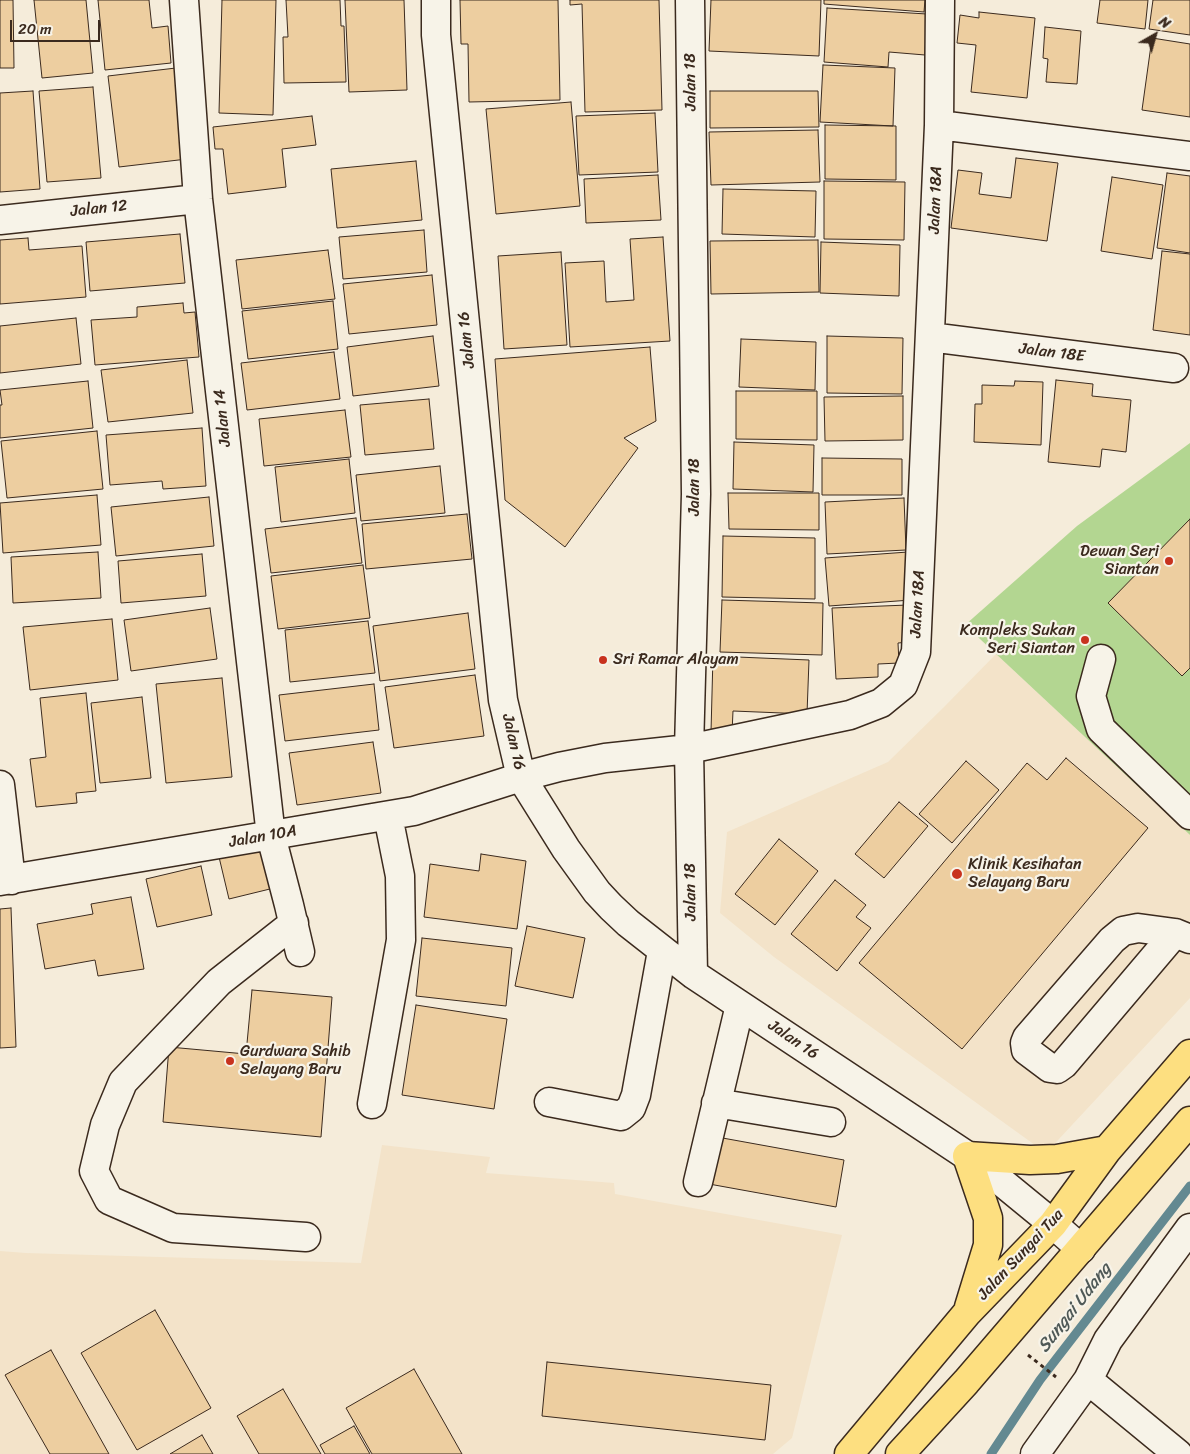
<!DOCTYPE html>
<style>
body{margin:0}
#map{position:relative;width:1190px;height:1454px;overflow:hidden;background:#f5ecda;font-family:Sriracha,sans-serif}
canvas{display:block}
.north{position:absolute;left:1130px;top:10px;width:50px;height:50px;-webkit-text-stroke:4px #f7f3e8;paint-order:stroke;rotate:38deg;font-size:14px;font-weight:700;line-height:20px;text-align:center;color:#3b2a1e}
.north::after{content:'';display:block;margin:auto;width:18px;height:22px;background:#3b2a1e;clip-path:polygon(50% 0,100% 100%,50% 72%,0 100%)}
.scale{position:absolute;left:10px;top:20px;width:90px;height:22px;box-sizing:border-box;border:2px solid #3b2a1e;border-top:0;padding-left:6px;font-size:15px;line-height:18px;white-space:nowrap;color:#3b2a1e;-webkit-text-stroke:4px #f7f3e8;paint-order:stroke}
</style>
<div id="map">
<canvas width="1190" height="1454"></canvas>
<div class="north">N</div>
<div class="scale">20 m</div>
</div>
<script>
const ctx = document.querySelector('canvas').getContext('2d');
ctx.lineJoin = 'round';
function fillPath(path, color) { ctx.fillStyle = color; ctx.fill(path, 'evenodd'); }
const poly = rows => new Path2D(rows.map(r => 'M' + r).join(''));
function strokePath(path, color, width, dash) { ctx.strokeStyle = color; ctx.lineWidth = width; ctx.lineCap = dash ? 'butt' : 'round'; ctx.setLineDash(dash || []); ctx.stroke(path); }
function drawText(font, color, halo, rows, align = 'center') {
  ctx.font = font + ' Sriracha,sans-serif'; ctx.lineWidth = 4.5; ctx.setLineDash([]); ctx.textBaseline = 'middle'; ctx.strokeStyle = halo; ctx.fillStyle = color; for (const [text, x, y, turn = 0] of rows) {
    ctx.save(); ctx.translate(x, y); ctx.rotate((+turn || 0) * Math.PI / 180); ctx.textAlign = isNaN(turn) ? turn : align; if (halo) ctx.strokeText(text, 0, 0); ctx.fillText(text, 0, 0); ctx.restore();
  }
}
const built = poly([
 [996,654,1190,835,1190,998,1046,1153,774,957,720,913,727,832,888,762,944,707],
 [382,1145,490,1157,486,1173,614,1183,615,1194,842,1235,792,1438,773,1454,0,1454,0,1251,26,1253,361,1263]
]);
const green = poly([
 [1190,443,1190,835,965,625,1077,526]
]);
const stream = poly([
 [991,1454,1040,1380,1190,1186]
]);
const building = poly([
 [0,0,13,0,14,68,0,68,0,0],
 [34,0,86,0,93,73,42,78,34,0],
 [98,0,149,0,152,28,168,26,171,63,105,70,98,0],
 [222,0,276,0,273,115,219,113,222,0],
 [286,0,340,0,341,26,344,26,346,82,284,83,283,37,288,37,286,0],
 [345,0,404,0,407,90,349,92,345,0],
 [460,0,558,0,560,100,469,102,468,44,461,44,460,0],
 [570,0,659,0,662,110,585,112,582,4,570,5,570,0],
 [711,0,821,0,819,56,709,51,711,0],
 [824,0,925,0,924,12,824,4,824,0],
 [1100,0,1148,0,1145,29,1097,23,1100,0],
 [1153,0,1190,0,1190,35,1149,29,1153,0],
 [827,8,927,14,925,55,889,52,888,67,824,62,827,8],
 [979,12,1035,18,1027,98,971,92,976,45,957,43,960,15,979,18,979,12],
 [1045,27,1081,31,1077,84,1046,82,1048,59,1043,58,1045,27],
 [1152,38,1190,44,1190,117,1142,110,1152,38],
 [823,65,895,68,893,126,820,122,823,65],
 [176,68,187,159,119,167,108,76,176,68],
 [93,87,101,178,47,182,39,91,93,87],
 [33,91,40,189,0,192,0,93,33,91],
 [710,91,818,91,819,127,710,128,710,91],
 [571,102,580,206,496,214,486,109,571,102],
 [655,113,658,172,579,175,576,116,655,113],
 [312,116,316,145,282,149,286,187,228,194,223,149,215,149,213,127,312,116],
 [825,125,896,126,896,180,825,179,825,125],
 [818,130,820,182,711,185,709,132,818,130],
 [1016,158,1058,163,1047,241,951,228,958,170,982,173,979,194,1011,198,1016,158],
 [416,161,422,220,337,228,331,169,416,161],
 [1167,173,1190,176,1190,253,1157,248,1167,173],
 [658,175,661,220,586,223,584,179,658,175],
 [1112,177,1163,185,1152,259,1101,251,1112,177],
 [824,181,905,182,904,240,824,239,824,181],
 [723,189,816,191,815,237,722,234,723,189],
 [424,230,427,272,343,279,339,237,424,230],
 [180,234,185,283,90,291,86,242,180,234],
 [663,237,670,341,570,347,565,263,604,261,606,302,634,300,630,239,663,237],
 [28,238,29,250,82,246,86,297,0,304,0,240,28,238],
 [818,240,819,292,711,294,710,241,818,240],
 [821,242,900,245,899,296,820,293,821,242],
 [328,250,335,299,242,309,236,260,328,250],
 [1162,251,1190,254,1190,335,1153,330,1162,251],
 [561,252,567,345,504,349,498,256,561,252],
 [432,275,437,325,349,334,343,284,432,275],
 [333,301,338,349,248,359,242,311,333,301],
 [183,303,184,313,195,312,199,357,95,365,91,320,137,317,137,307,183,303],
 [76,318,81,364,0,373,0,326,76,318],
 [433,336,439,386,353,396,347,347,433,336],
 [827,336,903,338,902,394,827,393,827,336],
 [741,339,816,342,815,390,739,387,741,339],
 [650,347,656,421,624,438,638,448,565,547,505,500,495,359,650,347],
 [334,352,340,399,247,410,241,363,334,352],
 [187,360,193,413,108,422,101,370,187,360],
 [1056,380,1093,384,1092,396,1131,400,1126,452,1102,449,1100,467,1048,462,1056,380],
 [88,381,93,428,0,438,0,405,2,405,0,390,88,381],
 [1015,381,1043,382,1041,445,974,442,975,404,982,404,982,385,1014,386,1015,381],
 [736,391,817,391,817,440,736,439,736,391],
 [903,396,903,440,825,441,824,397,903,396],
 [429,399,434,449,365,455,360,405,429,399],
 [345,410,351,457,264,466,259,419,345,410],
 [202,428,206,486,163,489,162,481,110,485,106,435,202,428],
 [97,431,103,489,7,498,1,441,97,431],
 [734,442,814,445,813,492,733,489,734,442],
 [822,458,902,459,902,495,822,495,822,458],
 [349,459,355,513,281,522,275,467,349,459],
 [440,466,445,513,361,521,356,475,440,466],
 [728,493,819,493,819,530,729,529,728,493],
 [97,495,101,545,3,553,0,503,97,495],
 [209,497,214,546,116,556,111,507,209,497],
 [904,498,906,550,827,554,825,502,904,498],
 [467,514,472,559,366,569,362,524,467,514],
 [356,518,362,563,271,573,265,529,356,518],
 [1190,519,1190,668,1182,676,1108,603,1190,519],
 [723,536,815,538,815,599,722,597,723,536],
 [98,552,101,598,13,603,11,557,98,552],
 [908,552,911,600,829,606,825,558,908,552],
 [202,554,206,596,121,603,118,561,202,554],
 [363,565,370,618,278,629,271,576,363,565],
 [722,600,823,603,822,655,720,652,722,600],
 [908,605,910,642,898,643,899,663,878,664,878,677,836,679,832,608,908,605],
 [210,608,217,659,131,671,124,620,210,608],
 [468,613,475,669,380,681,373,626,468,613],
 [112,619,118,680,30,690,23,627,112,619],
 [368,621,375,673,290,682,285,630,368,621],
 [713,656,809,660,807,714,733,711,732,733,711,732,713,656],
 [475,675,484,736,394,748,385,687,475,675],
 [222,678,232,777,166,783,156,684,222,678],
 [374,684,379,730,285,741,279,695,374,684],
 [86,693,96,791,76,793,77,803,36,807,30,759,46,757,40,698,86,693],
 [142,697,151,778,100,783,91,703,142,697],
 [373,742,381,793,297,805,289,753,373,742],
 [1066,758,1148,828,962,1049,859,963,1027,763,1047,780,1066,758],
 [966,761,999,790,952,843,919,814,966,761],
 [899,802,928,826,884,878,855,854,899,802],
 [779,839,818,871,775,925,735,894,779,839],
 [264,847,274,888,229,899,219,857,264,847],
 [481,854,526,861,517,929,424,917,430,864,479,871,481,854],
 [201,866,212,915,157,927,146,879,201,866],
 [835,880,866,905,856,917,871,928,837,971,791,934,835,880],
 [131,897,144,969,98,976,95,960,45,969,37,924,93,914,91,904,131,897],
 [11,908,16,1047,0,1048,0,909,11,908],
 [527,926,585,938,573,998,515,986,527,926],
 [422,938,512,948,506,1006,416,996,422,938],
 [252,990,332,997,321,1137,163,1122,169,1047,246,1054,252,990],
 [416,1005,507,1019,494,1109,402,1095,416,1005],
 [717,1137,844,1160,836,1207,709,1184,717,1137],
 [155,1310,211,1408,137,1450,81,1353,155,1310],
 [51,1350,109,1454,50,1454,5,1375,51,1350],
 [547,1362,771,1385,765,1440,542,1416,547,1362],
 [414,1369,462,1454,372,1454,346,1408,414,1369],
 [283,1389,321,1454,259,1454,237,1416,283,1389],
 [354,1426,370,1454,325,1454,320,1445,354,1426],
 [202,1435,213,1454,170,1454,202,1435]
]);
const path = poly([
 [1028,1355,1056,1377]
]);
const minor = poly([
 [184,0,198,199,271,836,289,905,300,952],
 [436,0,436,35,503,700,521,777,566,849,597,892,611,907,628,923,693,974,981,1165,1053,1224,1081,1249],
 [690,0,696,494,689,749,693,974],
 [939,125,1190,156],
 [0,220,198,199],
 [930,337,1174,368],
 [1101,659,1091,696,1101,729,1190,815],
 [0,785,11,880],
 [0,881,414,811,521,777,559,767,605,758,689,749,850,715,881,703,903,685,916,652,939,125,940,0],
 [294,923,219,982,123,1082,105,1125,94,1171,109,1200,173,1228,306,1237],
 [1175,933,1064,1064,1057,1069,1050,1068,1026,1050,1025,1043,1027,1038,1112,940,1123,931,1138,928,1175,933,1190,939],
 [549,1102,621,1116,631,1108,636,1095,662,951],
 [716,1103,831,1122],
 [372,1104,401,940,400,876,388,816],
 [698,1182,740,1005],
 [1088,1380,1178,1454],
 [1035,1454,1088,1380,1108,1340,1190,1228]
]);
const major = poly([
 [969,1307,988,1245,988,1218,967,1156,1030,1160,1057,1159,1107,1150],
 [849,1454,967,1313,1053,1224,1107,1150,1190,1054],
 [900,1454,966,1382,1190,1121]
]);
const markers = [
 [1169,561,5,"#c8321e"],
 [1085,640,5,"#c8321e"],
 [603,660,5,"#c8321e"],
 [957,874,6,"#c8321e"],
 [230,1061,5,"#c8321e"]
];
const streetNames = [
 ["Jalan 18",691,82,-91],
 ["Jalan 18A",936,200,-88],
 ["Jalan 12",99,209,-6],
 ["Jalan 16",467,340,-96],
 ["Jalan 18E",1052,353,7],
 ["Jalan 14",223,418,-96],
 ["Jalan 18",695,487,-90],
 ["Jalan 18A",918,604,-87],
 ["Jalan 16",513,742,77],
 ["Jalan 10A",263,837,-10],
 ["Jalan 18",691,892,-91],
 ["Jalan 16",793,1040,34],
 ["Jalan Sungai Tua",1021,1255,-47]
];
const poiNames = [
 ["Dewan Seri",1159,552,"right"],
 ["Siantan",1159,570,"right"],
 ["Kompleks Sukan",1075,631,"right"],
 ["Seri Siantan",1075,649,"right"],
 ["Sri Ramar Alayam",613,660],
 ["Klinik Kesihatan",968,865],
 ["Selayang Baru",968,883],
 ["Gurdwara Sahib",240,1052],
 ["Selayang Baru",240,1070]
];
const waterNames = [
 ["Sungai Udang",1075,1308,-52]
];
fillPath(built, '#f3e3c9');
fillPath(green, '#b3d691');
strokePath(stream, '#638991', 9);
fillPath(building, '#edcea0');
strokePath(building, '#3b2a1e', 1);
strokePath(minor, '#3b2a1e', 31);
strokePath(major, '#3b2a1e', 31);
strokePath(path, '#3b2a1e', 3, [4, 4]);
strokePath(minor, '#f7f3e8', 28);
strokePath(major, '#fddf80', 28);
for (const [x, y, r, color] of markers) { const dot = new Path2D(); dot.arc(x, y, r, 0, 2 * Math.PI); ctx.fillStyle = color; ctx.fill(dot); strokePath(dot, '#f7f3e8', 2); }
drawText('16px', '#3b2a1e', '#f7f3e8', streetNames);
drawText('16px', '#3b2a1e', '#f7f3e8', poiNames, 'left');
drawText('italic 18px', '#4f5957', '#f7f3e8', waterNames);
</script>
